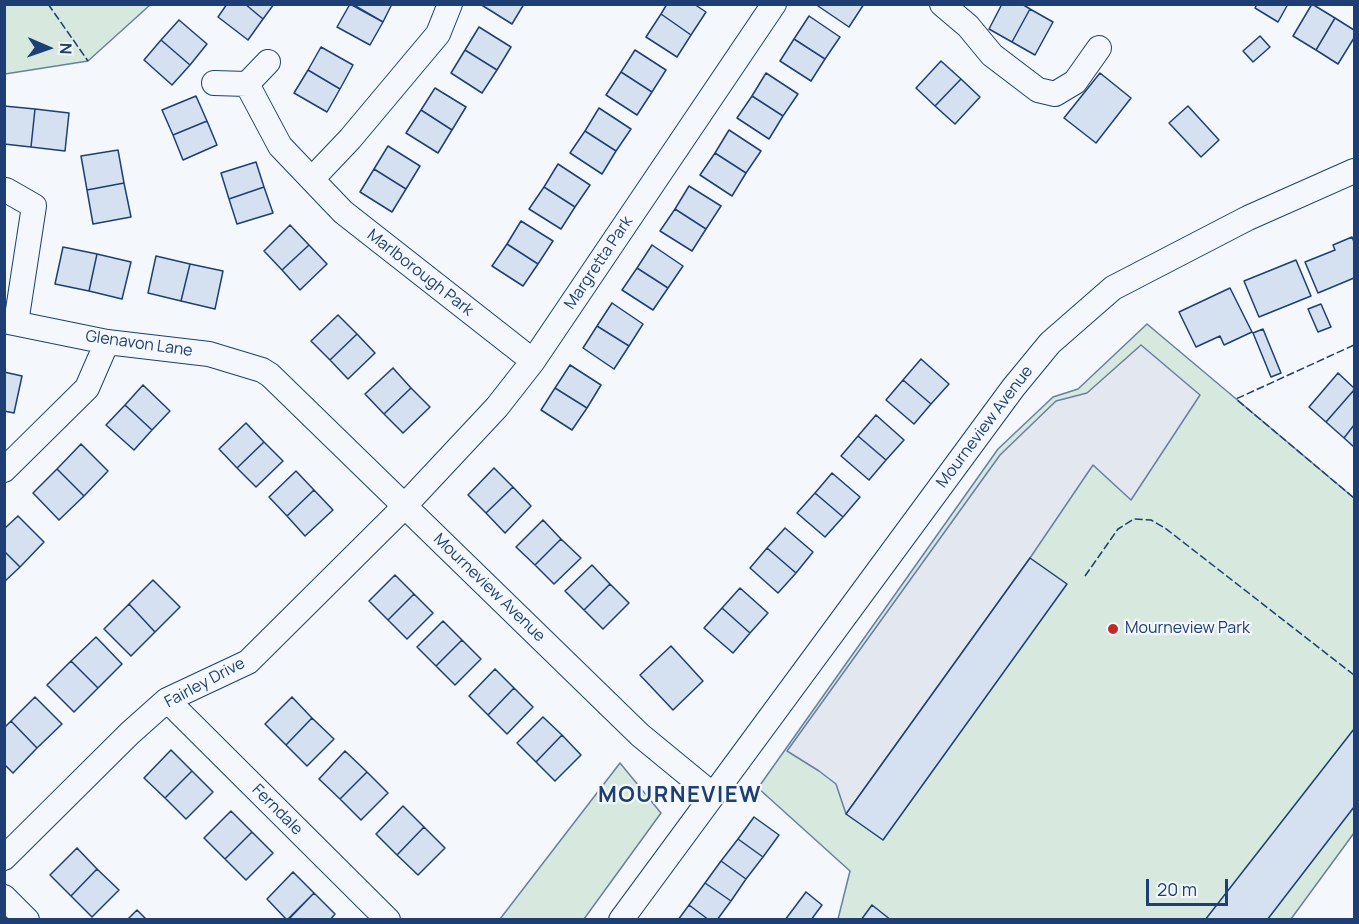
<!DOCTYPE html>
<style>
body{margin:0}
#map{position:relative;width:1359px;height:924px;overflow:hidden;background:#f4f7fb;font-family:Manrope,sans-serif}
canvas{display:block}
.frame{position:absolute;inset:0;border:6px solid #1d3f73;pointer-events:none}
.north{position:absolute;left:18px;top:18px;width:60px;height:60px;-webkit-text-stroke:4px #f4f7fb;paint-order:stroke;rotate:92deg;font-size:16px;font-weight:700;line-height:24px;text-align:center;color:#1d3f73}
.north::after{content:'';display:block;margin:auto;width:21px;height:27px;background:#1d3f73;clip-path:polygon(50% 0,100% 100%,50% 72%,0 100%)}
.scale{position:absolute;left:1146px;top:879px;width:82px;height:27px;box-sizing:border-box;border:3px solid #1d3f73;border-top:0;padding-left:8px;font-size:18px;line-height:21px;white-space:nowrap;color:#1d3f73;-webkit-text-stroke:4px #f4f7fb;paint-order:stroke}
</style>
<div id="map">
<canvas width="1359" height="924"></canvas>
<div class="frame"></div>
<div class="north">N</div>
<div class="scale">20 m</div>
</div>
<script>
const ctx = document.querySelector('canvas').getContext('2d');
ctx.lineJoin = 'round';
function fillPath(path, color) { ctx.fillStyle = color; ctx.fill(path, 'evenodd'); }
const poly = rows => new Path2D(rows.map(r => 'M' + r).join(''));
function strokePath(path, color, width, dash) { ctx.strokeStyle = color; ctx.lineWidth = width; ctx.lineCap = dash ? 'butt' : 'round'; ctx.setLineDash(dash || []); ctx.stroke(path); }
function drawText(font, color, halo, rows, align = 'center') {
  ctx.font = font + ' Manrope,sans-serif'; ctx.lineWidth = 4.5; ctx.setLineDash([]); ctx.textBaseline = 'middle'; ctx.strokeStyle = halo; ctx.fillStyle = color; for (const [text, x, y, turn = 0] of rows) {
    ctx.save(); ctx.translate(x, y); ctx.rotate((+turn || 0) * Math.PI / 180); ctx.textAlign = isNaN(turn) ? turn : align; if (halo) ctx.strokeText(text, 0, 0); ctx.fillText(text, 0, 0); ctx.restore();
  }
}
const green = poly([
 [5,4,150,4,150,5,88,61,5,74,5,4],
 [1147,324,1354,498,1354,833,1291,919,838,919,850,871,758,788,998,449,1053,397,1078,389,1147,324],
 [620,763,661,813,584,919,500,919,620,763]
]);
const parking = poly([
 [1141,345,1200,395,1131,500,1093,465,1030,558,846,814,836,784,819,771,787,751,1000,455,1056,401,1087,393,1141,345]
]);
const building = poly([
 [227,4,245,4,263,19,248,40,218,17,227,4],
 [245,4,274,4,263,19,245,4],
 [350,4,383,22,370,45,337,27,350,4],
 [352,4,392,4,383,22,352,4],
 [480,4,524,4,512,24,480,4],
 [667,4,694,4,706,12,691,35,661,14,667,4],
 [819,4,864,4,849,27,818,6,819,4],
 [1002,4,1022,4,1030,9,1012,42,989,29,1002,4],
 [1257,4,1288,4,1278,22,1255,8,1257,4],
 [1312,4,1335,18,1316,50,1293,36,1312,4],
 [1030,9,1053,22,1035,55,1012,42,1030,9],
 [661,14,691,35,677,57,646,37,661,14],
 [809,16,840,37,825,59,794,39,809,16],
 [1335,18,1354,30,1354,38,1338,64,1316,50,1335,18],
 [179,20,207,44,190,65,161,40,179,20],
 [479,27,511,47,497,70,465,50,479,27],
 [1260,36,1270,47,1253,62,1243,51,1260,36],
 [794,39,825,59,811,81,780,61,794,39],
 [161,40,190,65,172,85,144,60,161,40],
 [321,47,353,65,340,89,308,70,321,47],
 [465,50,497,70,482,93,451,73,465,50],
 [635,50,666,70,652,92,621,72,635,50],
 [941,61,961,79,935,106,916,88,941,61],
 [308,70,340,89,327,112,294,93,308,70],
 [621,72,652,92,637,115,606,95,621,72],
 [766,73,798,94,783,116,752,96,766,73],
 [1100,73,1131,98,1096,143,1064,118,1100,73],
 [961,79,980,97,955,124,935,106,961,79],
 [435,88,466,107,452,130,421,110,435,88],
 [196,96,207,121,173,135,162,110,196,96],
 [752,96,783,116,769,139,737,118,752,96],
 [4,106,35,109,31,147,4,144,4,106],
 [1188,106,1219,140,1201,157,1169,123,1188,106],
 [599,108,631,129,616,151,585,131,599,108],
 [35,109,69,113,65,151,31,147,35,109],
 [421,110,452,130,438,153,406,133,421,110],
 [207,121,217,145,183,160,173,135,207,121],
 [729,130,761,151,746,173,715,153,729,130],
 [585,131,616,151,602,174,570,153,585,131],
 [388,146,420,166,406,189,374,169,388,146],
 [118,150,124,183,87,190,81,156,118,150],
 [715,153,746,173,732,196,700,175,715,153],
 [256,162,264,187,229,199,221,173,256,162],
 [558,164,590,185,575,207,544,187,558,164],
 [374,169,406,189,392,212,360,192,374,169],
 [124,183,131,217,93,224,87,190,124,183],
 [689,186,721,206,706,229,675,209,689,186],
 [264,187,273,213,237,224,229,199,264,187],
 [544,187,575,207,561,229,529,209,544,187],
 [675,209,706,229,692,251,660,231,675,209],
 [521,221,553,241,538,264,507,244,521,221],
 [290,225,309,245,282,270,264,251,290,225],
 [1352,237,1354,242,1354,278,1318,293,1305,262,1335,250,1333,245,1352,237],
 [507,244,538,264,523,286,492,266,507,244],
 [309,245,327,264,300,290,282,270,309,245],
 [652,245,683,266,668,288,637,268,652,245],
 [63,247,97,254,89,291,55,284,63,247],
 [97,254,131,262,122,299,89,291,97,254],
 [156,256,190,264,181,301,148,293,156,256],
 [1296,260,1311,296,1259,317,1244,281,1296,260],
 [190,264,223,271,215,309,181,301,190,264],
 [637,268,668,288,653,310,622,290,637,268],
 [1230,288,1252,332,1224,345,1220,336,1196,347,1179,312,1230,288],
 [612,303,643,324,629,346,597,326,612,303],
 [1321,304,1331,327,1318,332,1308,309,1321,304],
 [338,315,357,334,330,360,311,341,338,315],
 [597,326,629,346,614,369,583,348,597,326],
 [1263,329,1281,373,1271,377,1253,333,1263,329],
 [357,334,375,353,348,379,330,360,357,334],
 [921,359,949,384,931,404,903,380,921,359],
 [570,365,601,385,587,408,555,388,570,365],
 [393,368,411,388,384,414,365,394,393,368],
 [4,372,22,376,14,413,4,411,4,372],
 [1338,373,1354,388,1354,390,1326,422,1309,407,1338,373],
 [903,380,931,404,914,424,886,400,903,380],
 [143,385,170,411,152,430,125,405,143,385],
 [411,388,430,407,403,433,384,414,411,388],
 [555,388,587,408,572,430,541,410,555,388],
 [1354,390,1354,425,1344,438,1326,422,1354,390],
 [125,405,152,430,134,450,106,425,125,405],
 [876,415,904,440,886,460,858,436,876,415],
 [246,423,264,442,237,468,219,449,246,423],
 [1354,425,1354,447,1344,438,1354,425],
 [858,436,886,460,869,480,841,456,858,436],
 [264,442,283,461,256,487,237,468,264,442],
 [81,444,108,471,84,496,57,469,81,444],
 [494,468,513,487,486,513,468,495,494,468],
 [57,469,84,496,59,520,33,493,57,469],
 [296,471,314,490,287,516,269,497,296,471],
 [832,473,860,497,843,517,815,493,832,473],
 [513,487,531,506,505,533,486,513,513,487],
 [314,490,333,510,305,536,287,516,314,490],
 [815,493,843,517,825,537,797,513,815,493],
 [18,516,44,542,20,567,4,551,4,529,18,516],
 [543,520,561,539,535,565,516,547,543,520],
 [785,528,813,552,796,573,767,548,785,528],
 [561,539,581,558,554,584,535,565,561,539],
 [767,548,796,573,778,593,750,568,767,548],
 [4,551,20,567,4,582,4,551],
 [1030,558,1067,584,883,840,846,814,1030,558],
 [592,565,610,584,584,610,565,591,592,565],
 [395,575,414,594,388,620,369,601,395,575],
 [153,580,180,607,155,632,129,604,153,580],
 [610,584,629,603,603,629,584,610,610,584],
 [740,588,768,613,750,633,722,608,740,588],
 [414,594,433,613,407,639,388,620,414,594],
 [129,604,155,632,131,656,104,629,129,604],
 [722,608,750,633,733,653,704,628,722,608],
 [443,621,462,640,436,666,417,647,443,621],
 [96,637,122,664,98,688,71,661,96,637],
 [462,640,481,659,455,685,436,666,462,640],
 [671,646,703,681,673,710,640,675,671,646],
 [71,661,98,688,74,712,47,685,71,661],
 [495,669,514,688,488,715,469,696,495,669],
 [514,688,533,707,507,734,488,715,514,688],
 [35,697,62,724,37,748,11,721,35,697],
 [292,697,312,718,286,745,265,724,292,697],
 [543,717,562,735,536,762,517,743,543,717],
 [312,718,334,739,307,766,286,745,312,718],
 [11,721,37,748,13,773,4,764,4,728,11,721],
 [1354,729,1354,807,1267,920,1205,920,1354,729],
 [562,735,581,755,555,781,536,762,562,735],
 [171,750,192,771,165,798,144,778,171,750],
 [345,751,367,772,340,799,319,779,345,751],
 [192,771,213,792,186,819,165,798,192,771],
 [367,772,388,793,361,820,340,799,367,772],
 [403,806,424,827,397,855,376,834,403,806],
 [231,811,252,832,225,859,204,838,231,811],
 [754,817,779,835,763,857,738,839,754,817],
 [424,827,445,848,418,875,397,855,424,827],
 [252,832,273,853,246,880,225,859,252,832],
 [738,839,763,857,746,879,721,861,738,839],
 [77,848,97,869,71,896,50,875,77,848],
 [721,861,746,879,731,901,705,883,721,861],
 [97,869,119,890,92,917,71,896,97,869],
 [293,872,314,893,287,920,267,899,293,872],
 [705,883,731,901,717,920,709,920,689,905,705,883],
 [806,892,822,905,811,920,785,920,806,892],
 [314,893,335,914,330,920,288,920,314,893],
 [689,905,709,920,678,920,689,905],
 [872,905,891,920,861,920,872,905],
 [137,910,147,920,127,920,137,910]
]);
const street = poly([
 [942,4,968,26,992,55,1038,90,1055,94,1075,82,1099,48],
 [214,83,247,84,268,62],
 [247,84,280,146,343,212,533,361],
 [312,179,350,139,438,34,450,4],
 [6,190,34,206,16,323],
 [4,321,107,342,209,354,262,370,270,375,640,735,713,795],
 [4,470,87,388,107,342],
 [167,700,388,920],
 [4,858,130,733,167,700,248,662,395,516,497,407,533,361,774,4],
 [4,897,27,920],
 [621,920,1013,388,1050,343,1113,288,1248,218,1354,171]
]);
const fence = poly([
 [48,4,88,61],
 [1354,345,1236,399,1354,498],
 [1085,576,1118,529,1134,519,1151,520,1165,528,1354,675]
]);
const markers = [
 [1113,629,6,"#c62828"]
];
const streetNames = [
 ["Margretta Park",599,263,-56],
 ["Marlborough Park",420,273,38],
 ["Glenavon Lane",139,344,8],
 ["Mourneview Avenue",985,427,-53],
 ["Mourneview Avenue",489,588,44],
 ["Fairley Drive",205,683,-28],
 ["Ferndale",277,810,45]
];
const poiNames = [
 ["Mourneview Park",1125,629]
];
const districtNames = [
 ["MOURNEVIEW",680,796]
];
fillPath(green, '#d7e8df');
strokePath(green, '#687fa3', 1.5);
fillPath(parking, '#e3e8f0');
strokePath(parking, '#687fa3', 1.5);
fillPath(building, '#d5e0f0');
strokePath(building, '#1d3f73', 1.5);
strokePath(street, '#1d3f73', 26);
strokePath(street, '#f4f7fb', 24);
strokePath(fence, '#1d3f73', 1.5, [8, 3]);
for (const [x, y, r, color] of markers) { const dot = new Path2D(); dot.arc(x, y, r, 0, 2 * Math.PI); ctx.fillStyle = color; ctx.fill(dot); strokePath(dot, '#f4f7fb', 2); }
drawText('16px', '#1d3f73', '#f4f7fb', streetNames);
drawText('16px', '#1d3f73', '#f4f7fb', poiNames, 'left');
ctx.letterSpacing = '1.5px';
drawText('bold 22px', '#1d3f73', '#f4f7fb', districtNames);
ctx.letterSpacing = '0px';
</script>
